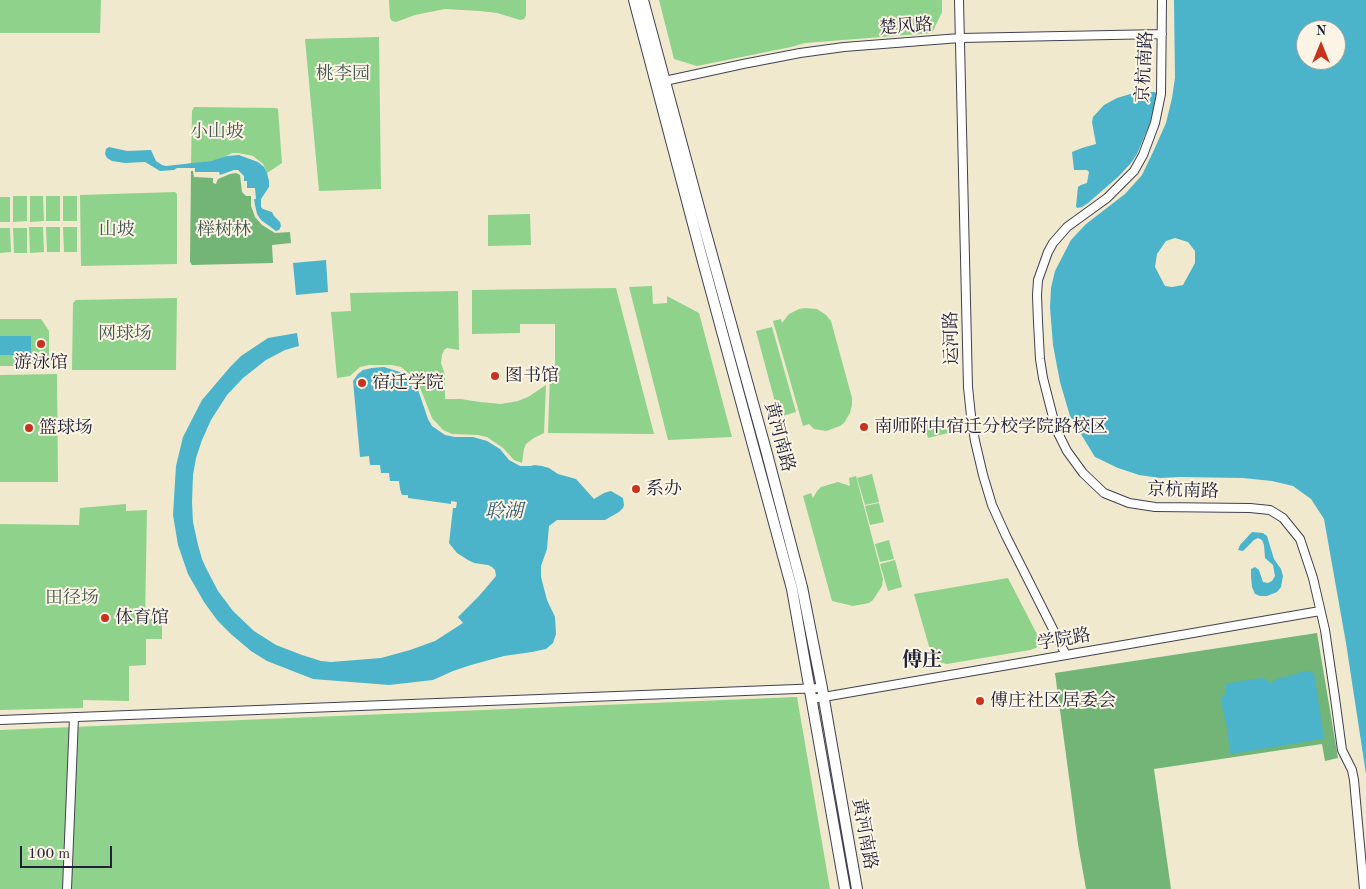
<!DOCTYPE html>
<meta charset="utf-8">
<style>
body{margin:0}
#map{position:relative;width:1366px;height:889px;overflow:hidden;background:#f0e9ce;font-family:"Old Standard TT",serif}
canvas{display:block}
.north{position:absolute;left:1296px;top:20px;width:50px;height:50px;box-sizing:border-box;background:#fcf5e5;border:1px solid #a5a1a1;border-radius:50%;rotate:0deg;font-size:14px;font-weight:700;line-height:20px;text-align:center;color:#22223b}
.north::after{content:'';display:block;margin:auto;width:18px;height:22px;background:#c8321e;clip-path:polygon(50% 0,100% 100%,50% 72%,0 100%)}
.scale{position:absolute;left:20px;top:846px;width:92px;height:22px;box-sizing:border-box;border:2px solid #22223b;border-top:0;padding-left:6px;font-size:15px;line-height:18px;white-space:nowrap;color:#22223b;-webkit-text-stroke:4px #fcf5e5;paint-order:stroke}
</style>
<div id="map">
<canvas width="1366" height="889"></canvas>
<div class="north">N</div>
<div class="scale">100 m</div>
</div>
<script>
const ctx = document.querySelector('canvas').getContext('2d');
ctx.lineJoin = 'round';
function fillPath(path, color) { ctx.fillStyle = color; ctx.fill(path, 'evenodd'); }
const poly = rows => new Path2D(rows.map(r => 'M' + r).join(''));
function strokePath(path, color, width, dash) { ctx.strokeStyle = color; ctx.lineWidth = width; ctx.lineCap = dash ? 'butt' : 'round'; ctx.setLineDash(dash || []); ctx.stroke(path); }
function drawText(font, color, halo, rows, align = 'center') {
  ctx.font = font + ' "Old Standard TT","Noto Serif SC",serif'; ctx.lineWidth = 4; ctx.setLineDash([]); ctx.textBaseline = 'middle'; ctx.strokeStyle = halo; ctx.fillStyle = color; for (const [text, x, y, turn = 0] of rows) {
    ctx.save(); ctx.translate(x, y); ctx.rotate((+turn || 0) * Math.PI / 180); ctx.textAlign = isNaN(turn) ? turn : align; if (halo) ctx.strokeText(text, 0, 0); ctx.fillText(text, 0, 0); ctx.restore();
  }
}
const green = poly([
 [0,0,101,0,100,33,0,33],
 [389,0,526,0,526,16,524,19,520,20,497,13,480,11,445,9,415,15,396,22,392,21,390,18],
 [659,0,942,0,942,12,932,33,805,43,791,47,697,66,674,59],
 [379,37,381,189,319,191,305,39],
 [194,107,276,108,278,109,282,163,267,173,263,164,253,156,238,153,232,153,220,159,211,161,191,164,192,111],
 [175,192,177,194,177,264,81,266,80,195],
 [13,196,27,196,27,221,13,222],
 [30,196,43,196,44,221,30,222],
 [46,196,60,196,60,221,46,221],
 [63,196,77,196,77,221,63,221],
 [0,197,10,197,10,222,0,222],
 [530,214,531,245,488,246,488,215],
 [29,227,43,227,44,252,30,253],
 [46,227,60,227,60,252,47,252],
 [63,227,77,227,77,252,64,252],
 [0,228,10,228,11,252,0,253],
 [13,228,27,228,27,253,14,253],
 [652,286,653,304,667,303,667,296,699,313,732,437,668,440,629,287],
 [616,288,654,434,548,433,550,375,550,371,555,365,555,324,520,324,520,333,472,334,472,290],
 [458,291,459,350,447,348,444,350,442,355,441,363,445,375,445,399,461,399,480,402,501,404,518,401,528,397,546,385,544,433,534,438,526,444,524,449,522,463,514,460,503,448,487,437,478,435,452,434,443,430,432,418,419,385,414,378,401,367,392,365,369,365,360,367,350,376,337,378,331,312,351,311,350,293],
 [177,298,176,370,72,370,73,303,76,300],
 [805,308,817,309,826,315,831,321,852,398,852,405,850,413,844,423,840,426,826,431,814,429,809,424,803,426,773,321,781,319,782,323,789,314,799,309],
 [0,319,41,319,49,331,49,366,0,366],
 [772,327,796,412,779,417,756,331],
 [57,374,58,482,0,482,0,375],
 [944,418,948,433,928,438,924,423],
 [872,474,879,502,865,505,857,478],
 [856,476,883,579,882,586,873,600,869,603,853,606,832,601,803,496,811,493,813,498,817,491,821,487,838,482,850,486,849,478],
 [879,503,884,522,870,525,865,506],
 [126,504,126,511,147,510,145,619,162,619,162,639,146,639,146,665,129,666,129,701,83,700,83,708,0,710,0,524,79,525,80,508],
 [889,540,894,559,880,562,875,544],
 [895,560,902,587,888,591,880,564],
 [1008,578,1040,640,1039,645,1036,648,1030,650,947,664,935,661,932,657,914,594],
 [797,697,830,889,0,889,0,730]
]);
const forest = poly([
 [191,171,193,171,194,177,213,178,213,183,216,184,217,181,218,179,230,174,236,173,240,175,242,192,246,196,251,196,251,206,255,217,262,225,275,233,290,232,291,243,272,245,273,263,192,265,190,262],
 [1317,633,1338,758,1325,761,1322,744,1154,769,1171,889,1086,889,1078,844,1055,673]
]);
const water = poly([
 [1174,0,1366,0,1366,774,1346,643,1324,519,1311,499,1293,486,1272,481,1243,478,1180,477,1160,478,1139,475,1118,468,1095,457,1070,416,1060,382,1053,345,1050,307,1051,288,1055,271,1071,240,1086,224,1125,194,1142,175,1154,150,1166,123,1172,98,1175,78],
 [1306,30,1336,30,1336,60,1306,60],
 [1175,238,1188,242,1195,251,1195,263,1183,285,1172,287,1165,286,1155,267,1157,254,1166,241],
 [1137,92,1155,92,1157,94,1150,123,1137,154,1131,163,1119,176,1088,203,1082,207,1077,208,1076,206,1078,187,1081,185,1087,183,1089,172,1087,170,1074,170,1072,152,1082,148,1096,144,1092,122,1093,117,1104,105,1117,98],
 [109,147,127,151,151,150,156,161,162,165,166,166,211,161,227,156,239,155,258,162,264,167,267,173,269,181,269,187,261,199,261,207,263,209,272,212,274,216,280,222,281,226,279,230,276,231,261,220,257,214,255,205,254,199,256,199,255,188,247,188,247,181,244,181,244,176,238,170,234,170,220,175,219,172,195,172,195,168,177,168,174,170,160,171,145,162,125,163,112,161,107,158,105,154,106,149],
 [326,260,328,292,296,295,293,263],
 [297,333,299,346,285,350,266,360,243,378,227,395,211,420,202,440,196,458,193,475,192,502,193,522,198,545,202,559,206,568,218,591,233,611,254,631,276,645,302,655,321,661,331,662,381,658,410,650,435,641,463,623,458,617,479,596,496,576,495,570,492,567,488,565,474,563,468,560,457,553,449,543,453,508,456,508,457,502,451,501,451,504,408,498,408,495,402,495,400,489,399,481,390,481,389,473,381,473,380,465,370,465,369,456,360,457,353,381,358,374,363,370,372,368,384,367,403,373,416,384,428,419,432,426,445,435,455,437,473,437,487,441,500,449,509,460,520,466,531,466,534,465,542,466,549,468,558,474,576,479,594,499,604,493,611,491,623,498,624,505,623,508,619,512,605,520,557,520,549,526,547,549,541,566,541,577,547,600,555,617,556,634,553,643,546,649,532,652,504,656,471,665,453,671,433,680,389,685,313,679,267,661,251,651,232,635,217,620,204,602,188,574,178,545,173,515,176,466,183,437,202,400,231,366,241,356,268,338],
 [0,336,31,336,31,355,0,355],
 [1252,532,1263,533,1267,536,1274,559,1281,569,1283,576,1281,587,1277,592,1267,596,1260,596,1255,594,1252,587,1251,576,1251,569,1255,567,1259,570,1263,582,1268,583,1272,581,1275,576,1273,565,1265,558,1264,545,1262,540,1258,538,1254,540,1243,551,1238,550,1240,545],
 [1306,671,1314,673,1324,738,1322,739,1232,754,1230,753,1227,728,1221,702,1222,695,1226,695,1226,684,1241,681,1262,678,1266,679,1270,683,1273,683,1273,680]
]);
const minor = poly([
 [959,0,968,387,971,416,975,441,983,475,992,505,1006,536,1066,655],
 [1162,0,1161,94,1155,123,1143,155,1134,171,1107,198,1067,227,1053,243,1048,252,1038,280,1037,295,1038,322,1040,359,1043,378,1056,429,1067,451,1083,473,1104,493,1129,503,1155,507,1250,508,1270,510,1283,518,1300,539,1313,578,1325,630,1335,698,1342,750,1352,770,1354,780,1364,889],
 [660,82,743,64,800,53,844,47,960,38,1162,34],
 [812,699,1320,611],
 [0,720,822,688],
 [67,889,74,717]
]);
const major = poly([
 [634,0,702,258,792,589,845,889],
 [643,0,704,226,766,450,802,587,822,688,857,889]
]);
const markers = [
 [41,344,5,"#c8321e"],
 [495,376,5,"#c8321e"],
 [362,383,5,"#c8321e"],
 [864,427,5,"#c8321e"],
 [29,428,5,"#c8321e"],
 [636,489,5,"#c8321e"],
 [105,618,5,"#c8321e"],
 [980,701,5,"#c8321e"]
];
const streetNames = [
 ["楚风路",906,27,-4],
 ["京杭南路",1145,67,-87],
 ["运河路",952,338,-91],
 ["黄河南路",779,437,75],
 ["京杭南路",1183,491,2],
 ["学院路",1064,640,-10],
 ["黄河南路",864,834,80]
];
const parkNames = [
 ["桃李园",343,74],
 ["小山坡",217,132],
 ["山坡",117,230],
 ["榉树林",224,230],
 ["网球场",125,334],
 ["田径场",72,598]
];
const poiNames = [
 ["游泳馆",41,363,"center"],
 ["图书馆",505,376],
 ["宿迁学院",372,383],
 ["南师附中宿迁分校学院路校区",874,427],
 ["篮球场",39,428],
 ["系办",646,489],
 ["体育馆",115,618],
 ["傅庄社区居委会",990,701]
];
const waterNames = [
 ["聆湖",504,512]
];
const quarterNames = [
 ["傅庄",922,661]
];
fillPath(green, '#8fd28b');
fillPath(forest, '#73b477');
fillPath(water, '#4bb3ca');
strokePath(minor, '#414051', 10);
strokePath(major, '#414051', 12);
strokePath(minor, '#fff', 8);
strokePath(major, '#fff', 10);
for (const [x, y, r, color] of markers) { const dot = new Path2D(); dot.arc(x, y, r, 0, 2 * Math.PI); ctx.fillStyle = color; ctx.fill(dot); strokePath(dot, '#fcf5e5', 2); }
drawText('18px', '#22223b', '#fcf5e5', streetNames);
drawText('18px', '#435753', '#fcf5e5', parkNames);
drawText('18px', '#22223b', '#fcf5e5', poiNames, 'left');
drawText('italic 19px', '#325c74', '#fcf5e5', waterNames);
drawText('bold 20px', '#22223b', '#fcf5e5', quarterNames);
</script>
